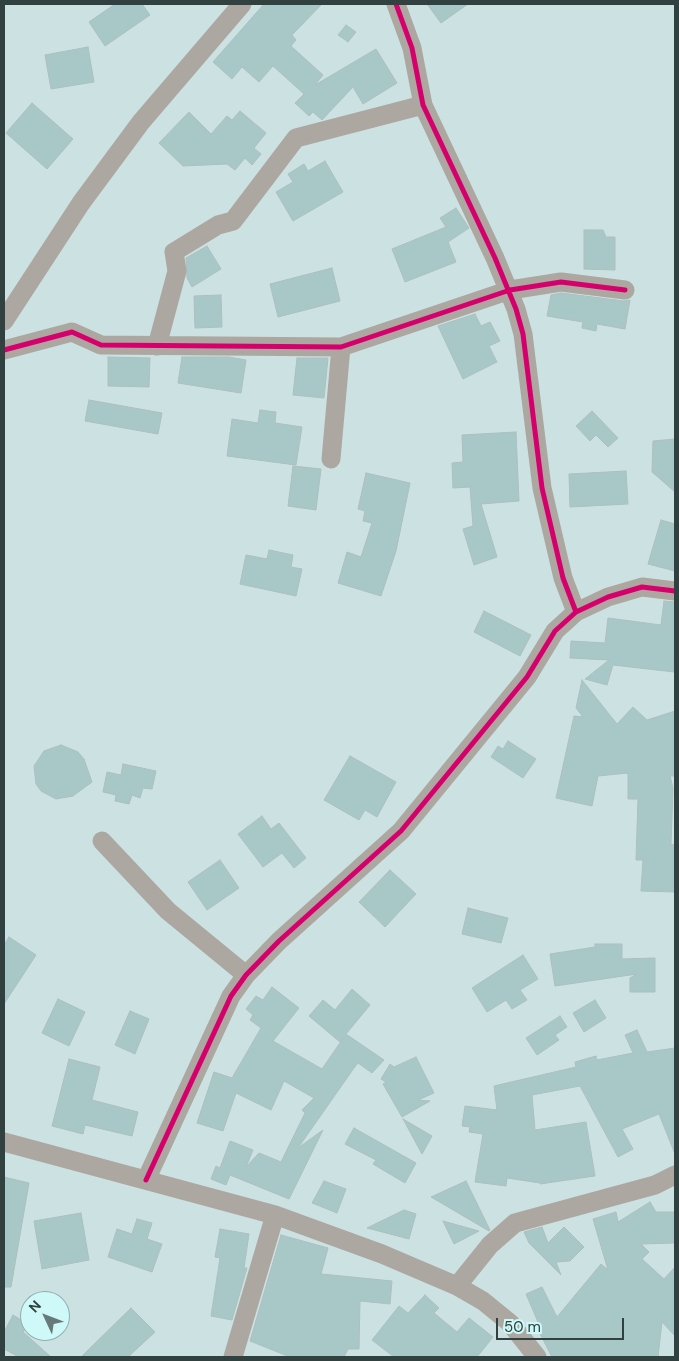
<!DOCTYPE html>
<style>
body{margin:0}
#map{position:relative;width:679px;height:1361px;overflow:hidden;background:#cce2e2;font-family:"DM Sans",sans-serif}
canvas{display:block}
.frame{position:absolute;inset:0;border:5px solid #304140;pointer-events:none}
.north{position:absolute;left:20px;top:1291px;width:50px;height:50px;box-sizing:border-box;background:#cff9f8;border:1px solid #8fafae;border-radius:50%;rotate:313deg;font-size:14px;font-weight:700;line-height:20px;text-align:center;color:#304140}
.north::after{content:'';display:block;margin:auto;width:18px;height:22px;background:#677979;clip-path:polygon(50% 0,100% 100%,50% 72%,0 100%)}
.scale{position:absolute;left:496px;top:1318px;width:128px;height:22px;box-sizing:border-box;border:2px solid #304140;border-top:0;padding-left:6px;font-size:15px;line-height:18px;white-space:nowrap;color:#304140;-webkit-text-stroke:4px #cff9f8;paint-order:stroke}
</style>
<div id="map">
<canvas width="679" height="1361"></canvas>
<div class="frame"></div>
<div class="north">N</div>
<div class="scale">50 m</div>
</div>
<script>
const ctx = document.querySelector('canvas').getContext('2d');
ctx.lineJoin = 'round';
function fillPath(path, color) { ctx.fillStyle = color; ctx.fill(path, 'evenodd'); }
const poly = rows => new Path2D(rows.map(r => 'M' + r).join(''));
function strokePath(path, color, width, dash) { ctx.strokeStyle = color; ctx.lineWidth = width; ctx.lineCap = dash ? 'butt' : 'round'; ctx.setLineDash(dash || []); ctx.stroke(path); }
const building = poly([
 [115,4,142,4,150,15,105,46,89,22,115,4],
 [264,4,322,4,292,35,296,40,291,46,323,75,315,85,376,49,397,83,363,104,353,87,322,120,313,112,309,116,295,103,304,94,273,66,259,82,242,67,232,79,213,62,264,4],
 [427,4,468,4,441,23,427,4],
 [346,25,356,32,348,42,338,35,346,25],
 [88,47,94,82,51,89,45,55,88,47],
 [32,103,73,139,47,169,6,133,32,103],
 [240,111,266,133,254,148,261,154,252,165,245,158,235,170,227,164,183,166,159,143,189,112,211,134,227,116,232,120,240,111],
 [325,161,343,192,293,221,276,192,293,182,288,174,304,164,308,171,325,161],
 [456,208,469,228,448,242,456,262,405,282,392,249,446,227,440,218,456,208],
 [584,230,603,230,606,237,615,237,615,270,584,269,584,230],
 [207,246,221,269,192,287,187,278,186,258,207,246],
 [332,268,340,301,278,317,270,284,332,268],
 [561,293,624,301,630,300,625,329,597,324,596,331,582,328,583,322,547,316,551,295,561,293],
 [221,295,222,327,195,328,194,296,221,295],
 [475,314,481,326,490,322,500,341,489,346,497,362,463,379,438,326,475,314],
 [108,357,150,358,149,387,108,386,108,357],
 [182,357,229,357,246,360,241,393,178,383,182,357],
 [297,358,328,358,324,398,293,395,297,358],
 [89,400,162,413,158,434,85,421,89,400],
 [260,410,276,412,275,423,302,427,296,465,227,456,232,419,258,423,260,410],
 [592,411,618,438,608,447,596,435,590,441,576,426,592,411],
 [516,432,519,501,481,504,497,557,474,565,463,529,473,526,470,487,453,488,452,463,463,462,462,435,516,432],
 [675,439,675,492,652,472,653,441,675,439],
 [293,466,321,469,316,510,288,506,293,466],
 [626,471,628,504,570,507,569,474,626,471],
 [366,473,410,483,396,551,381,596,338,583,347,552,361,557,372,523,363,521,365,511,358,509,366,473],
 [661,520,675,524,675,571,648,564,661,520],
 [269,550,293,555,291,567,302,569,296,596,240,584,246,555,267,559,269,550],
 [664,601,675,602,674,672,613,665,607,685,585,679,609,660,570,658,571,641,605,643,608,618,661,625,664,601],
 [484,611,531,635,520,656,474,632,484,611],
 [582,680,617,724,633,707,647,720,675,711,675,776,670,776,673,788,671,845,675,844,675,892,641,891,643,860,636,860,638,799,628,799,628,773,598,776,592,806,556,798,574,716,583,717,576,708,582,680],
 [508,741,536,759,523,778,491,757,498,746,503,749,508,741],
 [61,745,78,752,84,759,92,782,73,796,56,799,41,791,36,784,34,766,44,751,61,745],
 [350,756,396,782,377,817,365,810,359,820,324,800,350,756],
 [123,764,156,771,152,789,143,788,140,798,132,795,129,804,115,801,116,795,103,792,107,772,121,775,123,764],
 [262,816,271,829,279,823,306,858,294,868,282,853,263,867,238,834,262,816],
 [220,860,239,888,207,910,188,882,220,860],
 [390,870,416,894,385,927,359,902,390,870],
 [468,908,508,918,501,943,462,934,468,908],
 [9,937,36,955,4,1004,4,945,9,937],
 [595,944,622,944,622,959,655,958,655,992,630,992,630,978,637,974,555,986,550,954,595,947,595,944],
 [523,955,538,979,520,990,527,1000,512,1009,506,1000,487,1012,472,988,523,955],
 [272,987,299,1008,273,1041,322,1069,344,1037,340,1042,309,1016,323,1000,335,1010,352,989,370,1005,346,1034,384,1060,372,1073,358,1063,354,1068,298,1148,323,1130,289,1199,230,1175,226,1185,211,1179,216,1166,220,1168,230,1141,253,1150,246,1167,259,1153,281,1162,305,1113,302,1110,314,1098,284,1081,271,1110,236,1093,223,1131,197,1123,214,1072,232,1078,261,1028,250,1020,253,1015,246,1009,256,996,263,1000,272,987],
 [58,999,85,1012,69,1046,42,1033,58,999],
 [595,1000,606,1018,584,1032,573,1013,595,1000],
 [130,1011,149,1019,135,1054,115,1045,130,1011],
 [560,1016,567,1027,555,1035,559,1040,537,1055,526,1038,560,1016],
 [637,1030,647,1052,675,1048,675,1154,659,1114,622,1129,633,1149,618,1157,580,1086,532,1095,535,1130,586,1122,595,1176,540,1184,540,1183,507,1178,506,1186,475,1182,483,1134,469,1132,470,1127,462,1126,465,1106,497,1110,494,1086,576,1067,575,1062,596,1056,597,1060,633,1053,625,1035,637,1030],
 [416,1057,434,1093,418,1100,430,1101,402,1117,383,1084,386,1082,381,1079,390,1064,394,1067,416,1057],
 [69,1059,100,1067,92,1100,138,1112,132,1136,85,1125,83,1134,52,1126,69,1059],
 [403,1119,432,1136,422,1154,403,1119],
 [354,1128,416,1163,405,1183,373,1164,376,1160,345,1144,354,1128],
 [4,1177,29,1183,11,1287,4,1287,4,1177],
 [324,1181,346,1189,337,1213,312,1203,324,1181],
 [466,1181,490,1230,489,1231,431,1197,466,1181],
 [650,1202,656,1212,675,1212,675,1243,641,1244,649,1252,642,1259,664,1279,675,1267,675,1336,662,1322,658,1357,552,1357,535,1324,538,1322,526,1294,542,1287,557,1317,601,1264,608,1270,593,1219,616,1212,618,1222,650,1202],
 [404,1210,416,1214,409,1239,367,1228,404,1210],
 [81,1213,89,1260,42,1269,34,1221,81,1213],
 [137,1219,152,1223,147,1239,162,1244,152,1272,108,1257,117,1229,132,1234,137,1219],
 [443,1221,479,1231,454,1244,443,1221],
 [542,1227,548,1243,564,1227,584,1247,570,1261,556,1262,561,1275,529,1243,524,1232,542,1227],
 [220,1229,249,1234,244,1268,247,1268,232,1320,211,1316,220,1258,215,1257,220,1229],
 [281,1235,328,1248,321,1274,392,1281,390,1304,360,1301,359,1349,348,1349,344,1357,290,1357,250,1341,281,1235],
 [425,1295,439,1308,434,1313,457,1332,469,1318,493,1337,477,1357,394,1357,372,1340,399,1306,408,1313,425,1295],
 [131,1308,155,1332,128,1357,81,1357,131,1308],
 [13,1315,28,1324,23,1332,51,1357,19,1357,4,1349,4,1332,13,1315]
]);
const street = poly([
 [396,4,412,48,423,105,495,258,516,309,523,334,542,488,563,578,576,612],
 [4,321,81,203,141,122,242,4],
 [157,346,177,271,174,252,218,225,233,221,296,138,423,105],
 [4,350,72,332,101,345,341,347,510,290,561,282,625,290],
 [331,459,341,347],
 [102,841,168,911,246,975],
 [4,1142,275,1215,382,1254,457,1286,483,1301,510,1323,537,1357],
 [146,1180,231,996,246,975,279,941,401,831,527,677,555,631,576,612,608,597,642,587,675,591],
 [457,1286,490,1245,515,1223,655,1185,675,1175],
 [233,1357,275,1215]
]);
const cycleway = poly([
 [396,4,412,48,423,105,495,258,516,309,523,334,542,488,563,578,576,612],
 [4,350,72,332,101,345,341,347,510,290,561,282,625,290],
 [146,1180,231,996,246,975,279,941,401,831,527,677,555,631,576,612,608,597,642,587,675,591]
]);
fillPath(building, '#a8c8c8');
strokePath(building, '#adbebe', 1);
strokePath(street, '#ada7a1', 19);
strokePath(cycleway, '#d6006c', 5);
</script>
